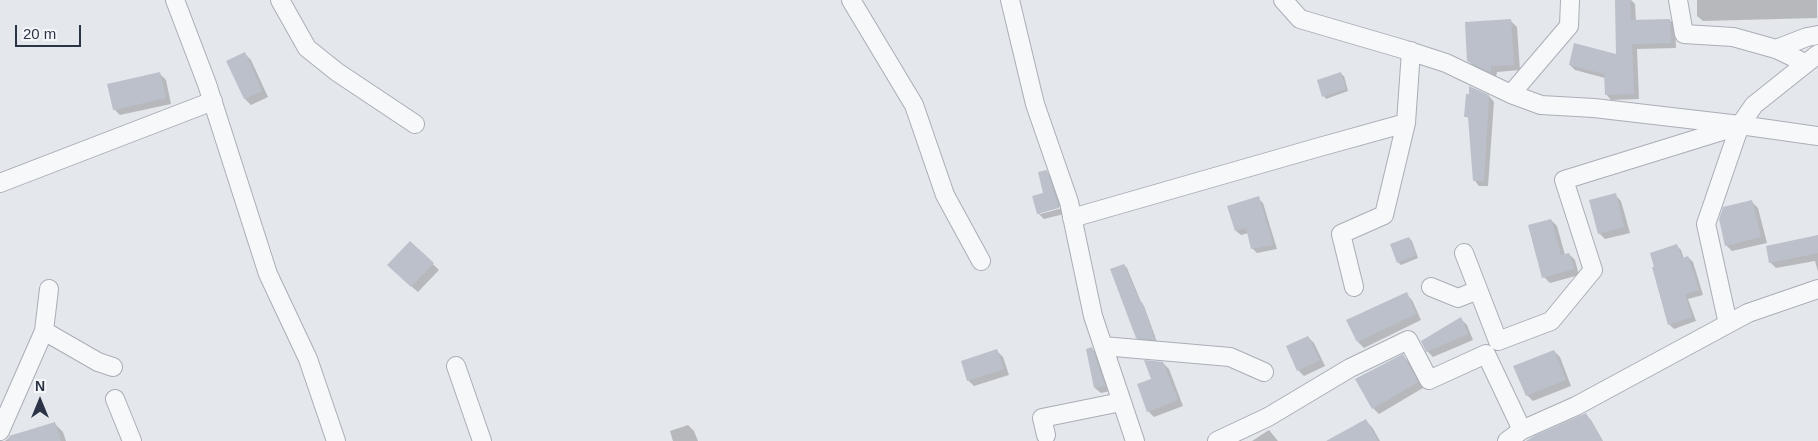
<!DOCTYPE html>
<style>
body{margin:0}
#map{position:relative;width:1818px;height:441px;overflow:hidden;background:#e4e7ec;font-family:Arial,sans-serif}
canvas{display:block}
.north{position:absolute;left:15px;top:376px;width:50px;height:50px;-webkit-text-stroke:4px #f4f6f9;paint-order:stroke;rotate:0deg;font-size:14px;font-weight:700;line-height:20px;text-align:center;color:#2b3445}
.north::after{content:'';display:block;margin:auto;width:18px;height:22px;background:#2b3445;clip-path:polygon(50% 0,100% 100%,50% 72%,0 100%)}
.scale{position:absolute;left:15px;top:25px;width:66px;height:22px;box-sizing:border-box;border:2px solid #2b3445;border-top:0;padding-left:6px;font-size:15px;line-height:18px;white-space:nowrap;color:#2b3445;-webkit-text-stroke:4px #f4f6f9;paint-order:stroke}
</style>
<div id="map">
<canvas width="1818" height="441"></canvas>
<div class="north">N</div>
<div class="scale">20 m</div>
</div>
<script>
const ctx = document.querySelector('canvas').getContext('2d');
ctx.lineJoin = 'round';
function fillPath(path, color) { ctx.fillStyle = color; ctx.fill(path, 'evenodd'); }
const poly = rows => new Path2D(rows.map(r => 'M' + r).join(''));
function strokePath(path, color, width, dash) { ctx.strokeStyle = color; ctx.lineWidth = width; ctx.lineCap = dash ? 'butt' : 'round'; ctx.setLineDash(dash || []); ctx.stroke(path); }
const shadow = poly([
 [1616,0,1631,0,1635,4,1636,21,1670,20,1675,25,1676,48,1637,49,1639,99,1611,100,1606,94,1605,78,1575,70,1570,65,1617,55],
 [1697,0,1817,0,1817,18,1703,21,1697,16],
 [1511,21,1517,27,1520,70,1497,72,1496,77,1475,67,1468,61],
 [245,54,251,60,268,97,251,105,245,99],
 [160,74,166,80,171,104,120,115,114,109],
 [1341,74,1344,76,1348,91,1326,99,1324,96],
 [1489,96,1494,102,1488,186,1479,186,1475,181,1470,120,1466,116],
 [1046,171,1052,177,1062,206,1040,212,1040,214,1063,208,1064,214,1044,219,1038,213,1045,194],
 [1615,195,1621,201,1630,233,1605,239,1599,233],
 [1258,198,1263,203,1277,249,1257,253,1252,248,1249,233,1241,235,1236,231],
 [1752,202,1758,208,1767,243,1732,251,1726,245],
 [1551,220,1557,226,1565,255,1569,254,1575,260,1579,275,1550,283,1544,277],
 [1818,235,1818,272,1815,261,1776,268,1770,262],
 [1409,238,1412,241,1418,258,1401,265,1398,262],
 [410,242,439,270,418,292,394,271],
 [1676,245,1681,250,1684,259,1688,257,1693,262,1703,295,1688,299,1696,321,1674,329,1669,324],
 [1124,265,1127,268,1141,302,1144,306,1157,342,1140,341,1137,338],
 [1406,294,1412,300,1421,320,1364,348,1358,342],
 [1461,319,1467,325,1473,340,1433,357,1427,351,1422,342],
 [1308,337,1314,343,1325,366,1304,376,1298,370,1287,347],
 [1092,349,1098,354,1110,391,1101,393,1095,388],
 [997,351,1003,357,1009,375,974,386,968,380],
 [1554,351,1560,357,1571,386,1533,401,1527,395],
 [1403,356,1409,362,1423,388,1379,414,1373,408],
 [1163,363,1169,369,1183,406,1154,417,1148,411,1153,380],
 [1585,414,1591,420,1603,441,1528,441],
 [1366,421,1372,427,1380,441,1340,441],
 [55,424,63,432,66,441,5,441,10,437],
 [688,425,694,431,698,441,673,441,670,431],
 [1269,430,1278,441,1252,441]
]);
const building = poly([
 [1615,0,1630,0,1631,20,1670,19,1671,43,1632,44,1634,94,1605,95,1604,74,1569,65,1574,43,1616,54],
 [1511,19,1514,65,1491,66,1491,73,1467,61,1465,22],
 [245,52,262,91,244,99,226,61],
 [160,72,166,98,113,110,107,84],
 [1341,72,1346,89,1322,97,1317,80],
 [1469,86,1489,95,1484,181,1473,181,1468,117,1464,117,1466,94,1469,94],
 [1047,170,1059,208,1037,214,1032,196,1043,193,1038,172],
 [1616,193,1624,227,1598,234,1589,200],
 [1259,196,1273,245,1251,249,1246,228,1235,231,1227,206],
 [1752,200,1761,237,1725,246,1719,219,1723,207],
 [1551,219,1561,255,1569,253,1574,269,1542,278,1528,225],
 [1818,235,1818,253,1769,263,1766,246],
 [1409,237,1416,255,1397,263,1390,244],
 [410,241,434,263,411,287,387,265],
 [1677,244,1682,258,1688,256,1699,290,1685,294,1692,317,1668,325,1652,267,1654,267,1650,253],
 [1124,264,1140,302,1142,302,1155,340,1136,338,1110,269],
 [1407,292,1416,314,1357,342,1346,320],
 [1461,317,1468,334,1426,352,1421,341],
 [1308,336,1320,360,1297,371,1286,346],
 [1092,347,1105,386,1094,388,1086,349],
 [997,349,1004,369,967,381,961,361],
 [1554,350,1566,380,1526,396,1513,366],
 [1403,354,1418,382,1372,409,1355,379],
 [1144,360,1163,362,1178,400,1147,412,1137,384,1151,379],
 [1586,413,1602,441,1526,441,1534,436],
 [1366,419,1378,441,1326,441],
 [55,422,61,441,9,441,9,436]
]);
const street = poly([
 [175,0,207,84,268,274,308,359,336,441],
 [280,0,307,48,337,72,415,124],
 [851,0,914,105,945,195,981,261],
 [1010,0,1035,104,1069,202,1093,316,1135,441],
 [1283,0,1300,19,1406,50,1446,63,1511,94,1541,105,1594,108,1740,125,1818,136],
 [1678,0,1684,34,1733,37,1776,49,1805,63],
 [1776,49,1807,37,1818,35],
 [1511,94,1569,26,1570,0],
 [0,183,213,101],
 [1072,218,1316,148,1406,123],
 [1464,253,1498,341,1551,321,1593,270,1564,180,1732,128],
 [1354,287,1341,234,1384,215,1406,123,1411,51],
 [1431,287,1458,298,1478,290],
 [1728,324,1706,224,1740,125,1754,105,1818,54],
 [44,331,98,362,113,367],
 [1103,346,1230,357,1264,372],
 [456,366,482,441],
 [115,399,132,441],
 [0,431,44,331,49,289],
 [1046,435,1042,418,1121,402],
 [1217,441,1268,417,1350,368,1408,340,1429,380,1486,354,1522,430],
 [1507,441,1522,430,1576,406,1748,313,1818,289]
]);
fillPath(shadow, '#0003');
fillPath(building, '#bbc0ca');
strokePath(street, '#a9aeb7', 20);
strokePath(street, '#f7f8fa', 18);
</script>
